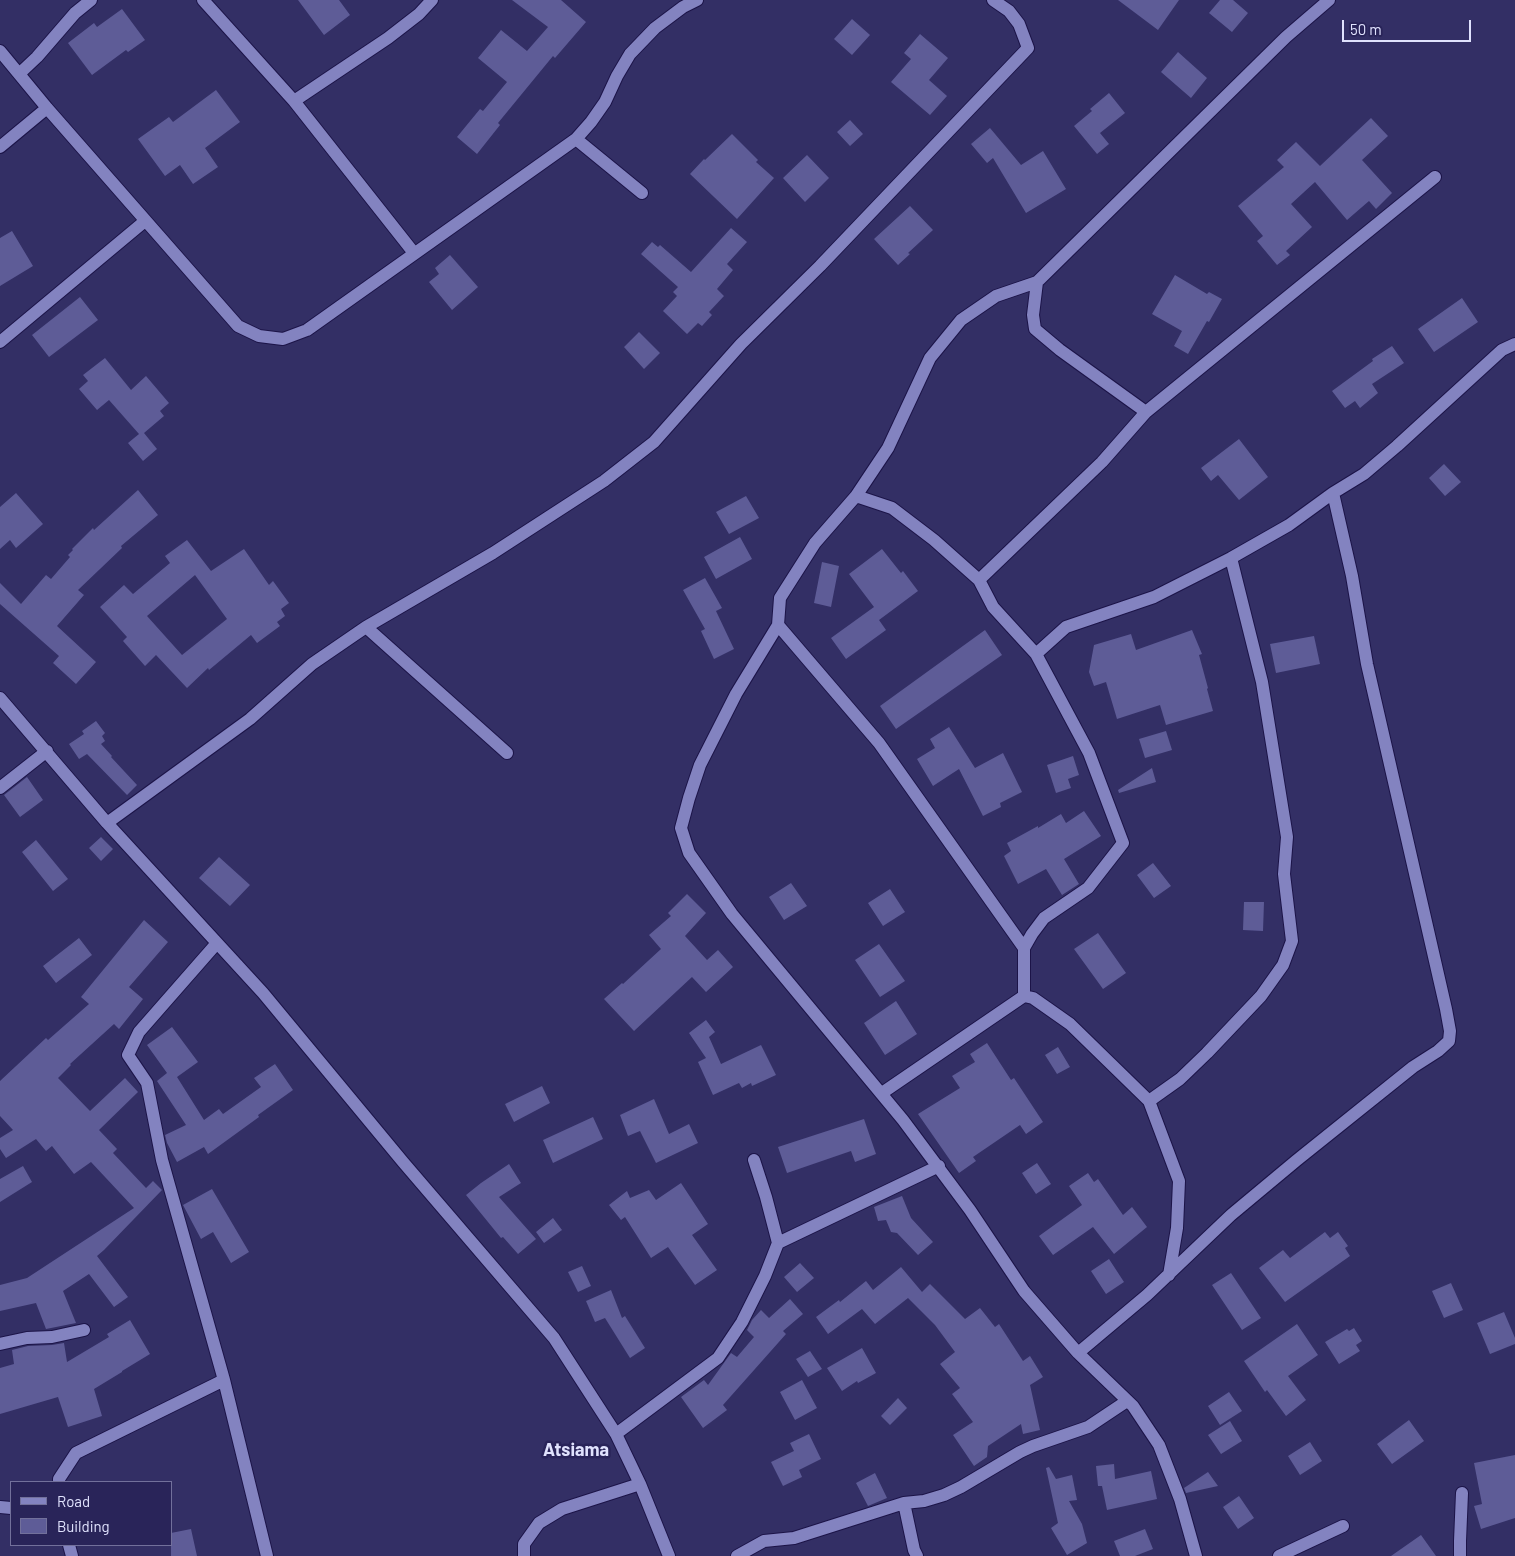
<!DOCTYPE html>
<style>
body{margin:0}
#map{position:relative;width:1515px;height:1556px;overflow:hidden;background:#332f65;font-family:Barlow,sans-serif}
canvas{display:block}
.legend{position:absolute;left:10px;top:1481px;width:162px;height:65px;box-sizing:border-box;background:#292459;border:1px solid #72709b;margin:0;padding:6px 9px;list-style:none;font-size:15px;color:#e0e2fd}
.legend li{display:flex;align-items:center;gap:10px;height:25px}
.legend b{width:25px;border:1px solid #72709b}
.scale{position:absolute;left:1342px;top:20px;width:129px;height:22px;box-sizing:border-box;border:2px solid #e0e2fd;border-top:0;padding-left:6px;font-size:15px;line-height:18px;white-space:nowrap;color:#e0e2fd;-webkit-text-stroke:4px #292459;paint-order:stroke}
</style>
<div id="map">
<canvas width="1515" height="1556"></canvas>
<ul class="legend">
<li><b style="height:6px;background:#8383c0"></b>Road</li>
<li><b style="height:14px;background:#5e5c97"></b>Building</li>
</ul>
<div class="scale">50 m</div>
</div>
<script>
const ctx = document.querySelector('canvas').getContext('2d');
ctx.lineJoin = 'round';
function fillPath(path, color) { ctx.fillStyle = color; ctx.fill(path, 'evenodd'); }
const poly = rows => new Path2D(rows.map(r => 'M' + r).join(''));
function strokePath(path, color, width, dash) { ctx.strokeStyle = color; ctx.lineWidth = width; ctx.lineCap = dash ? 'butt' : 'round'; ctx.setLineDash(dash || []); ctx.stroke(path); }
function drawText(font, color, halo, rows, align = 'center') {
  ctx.font = font + ' Barlow,sans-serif'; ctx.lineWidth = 5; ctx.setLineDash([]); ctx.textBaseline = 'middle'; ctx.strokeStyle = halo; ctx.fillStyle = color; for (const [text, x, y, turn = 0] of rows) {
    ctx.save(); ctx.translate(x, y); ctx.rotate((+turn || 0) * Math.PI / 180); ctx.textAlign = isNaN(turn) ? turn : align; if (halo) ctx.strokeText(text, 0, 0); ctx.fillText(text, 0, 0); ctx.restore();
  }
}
const building = poly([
 [298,0,339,0,350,15,324,35],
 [512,0,561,0,586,22,555,58,553,56,498,123,500,125,477,154,457,137,480,109,483,111,507,82,478,58,501,30,527,51,548,27],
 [1118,0,1179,0,1158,30],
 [1220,0,1233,0,1248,13,1232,32,1209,13],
 [122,9,145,40,128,52,126,50,92,75,68,43,94,23,97,27],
 [852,19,870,35,852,55,834,39],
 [920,34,948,58,929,80,947,96,930,115,891,82,911,59,904,53],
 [1178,52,1207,78,1191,98,1161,72],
 [216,90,240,122,205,148,218,167,193,184,180,165,165,176,138,139,169,117,173,122],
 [1109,93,1125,113,1100,133,1109,144,1097,154,1074,126,1092,111,1090,109],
 [1371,118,1388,136,1362,160,1392,193,1376,209,1369,201,1347,220,1315,182,1291,204,1312,227,1286,251,1290,255,1277,265,1257,241,1263,236,1238,206,1284,167,1277,160,1296,142,1320,166],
 [850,120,863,134,850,146,837,132],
 [990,128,1021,165,1043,151,1066,189,1026,213,993,158,987,163,971,144],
 [732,134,758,160,756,162,774,178,737,219,690,174,704,159,705,160],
 [807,155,829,178,805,202,783,178],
 [910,206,933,230,908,253,910,254,898,265,874,239],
 [731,228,747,242,727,264,733,270,717,289,724,296,709,312,712,315,702,326,698,323,687,334,663,311,677,296,673,292,678,287,641,254,652,242,658,247,660,245,691,272],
 [12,231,33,266,0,286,0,238],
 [450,255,478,287,452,310,429,282,439,274,435,268],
 [1175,275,1207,294,1209,292,1222,299,1209,322,1207,321,1188,354,1174,346,1182,331,1152,314],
 [80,297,98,320,49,357,32,335],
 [1462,298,1478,322,1434,352,1418,329],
 [639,332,660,353,644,369,624,347],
 [1392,346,1404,363,1372,384,1378,393,1360,408,1355,401,1345,408,1332,391,1373,361,1372,359],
 [105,358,131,390,146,376,169,403,160,411,164,416,144,433,157,449,143,461,128,443,139,434,109,400,97,410,79,389,88,381,83,375],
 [1239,439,1268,477,1239,500,1218,475,1211,481,1201,468],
 [1444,464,1461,482,1445,496,1429,478],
 [138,490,158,515,121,546,122,548,78,590,84,595,57,626,96,662,76,684,53,663,59,656,0,604,0,583,21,604,46,575,51,579,70,557,68,555,73,550,72,549,93,528,94,530],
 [16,493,43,524,16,548,10,540,0,549,0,507],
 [746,496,759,518,729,534,716,512],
 [740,537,752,559,716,579,704,557],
 [187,540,211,571,244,549,269,585,273,581,289,603,281,609,285,616,277,622,280,626,257,643,251,635,209,670,208,668,187,688,156,655,145,666,123,641,127,637,100,607,124,585,133,594,170,563,165,556],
 [195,575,227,619,182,655,147,616],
 [882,549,901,573,903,571,918,591,879,620,886,630,846,659,831,638,874,607,849,574],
 [822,562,839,566,831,607,814,603],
 [705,578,722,608,716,611,734,649,714,659,701,631,705,629,683,590],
 [985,630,1002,655,896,729,880,706],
 [1192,630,1202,654,1199,655,1208,688,1207,689,1213,711,1166,725,1160,705,1117,719,1106,682,1094,686,1089,672,1094,645,1131,634,1136,650],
 [1314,636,1320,664,1276,673,1270,644],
 [96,721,105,733,102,736,105,741,101,744,112,756,111,757,137,785,127,795,87,754,79,759,69,744,84,734,82,731],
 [949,727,975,768,1003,753,1022,792,1000,803,1001,807,983,816,959,769,933,786,917,759,935,748,930,739],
 [1166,731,1172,750,1145,758,1139,739],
 [1073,756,1079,775,1068,779,1071,788,1056,793,1047,765],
 [1152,768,1156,782,1119,793,1118,790],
 [27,777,43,800,20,817,4,795],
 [1084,811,1101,836,1064,859,1079,884,1062,895,1046,869,1018,884,1004,856,1011,851,1007,843,1038,826,1038,828,1061,814,1066,823],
 [101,837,113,849,101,861,89,848],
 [36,840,68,879,53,891,22,852],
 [219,857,250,885,230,906,199,878],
 [1153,863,1171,886,1154,898,1137,875],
 [791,883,807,906,784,920,769,897],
 [890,889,905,912,883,926,868,903],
 [687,894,706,913,685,936,707,960,718,950,733,967,706,992,692,977,634,1031,604,999,622,983,623,984,661,949,649,935,671,916,668,913],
 [1244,902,1264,902,1263,931,1243,930],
 [144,920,168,942,129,987,143,999,119,1029,114,1024,70,1064,71,1065,58,1078,90,1111,125,1078,138,1092,99,1130,117,1149,113,1153,146,1188,153,1181,162,1190,104,1250,97,1256,128,1297,114,1307,89,1274,63,1291,76,1323,46,1329,36,1303,0,1311,0,1285,27,1278,134,1208,91,1162,74,1174,52,1146,46,1151,36,1139,6,1158,0,1149,0,1138,13,1130,0,1116,0,1081,46,1038,48,1040,89,1004,81,997],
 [1098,933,1126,973,1103,989,1074,949],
 [79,938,92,955,56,983,43,966],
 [879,944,905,981,880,997,855,960],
 [896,1001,917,1034,885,1055,864,1023],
 [706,1020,715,1032,709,1037,721,1064,761,1045,776,1075,752,1086,751,1083,742,1088,739,1083,713,1095,698,1062,706,1058,689,1033],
 [172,1027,198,1062,177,1077,204,1120,219,1109,223,1114,261,1087,254,1078,275,1064,293,1090,258,1115,259,1117,208,1154,204,1147,177,1162,167,1143,165,1135,186,1125,157,1081,167,1073,147,1045],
 [987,1043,1011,1080,1014,1078,1043,1122,1026,1134,1020,1125,973,1157,976,1161,959,1173,918,1114,960,1088,952,1076,975,1062,970,1054],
 [1058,1047,1070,1067,1057,1074,1045,1055],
 [542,1086,550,1103,514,1122,505,1104],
 [654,1099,669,1134,689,1124,698,1143,656,1163,640,1131,628,1136,620,1115],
 [593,1117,603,1139,553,1163,543,1140],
 [864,1119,876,1154,855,1162,851,1151,787,1173,778,1147],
 [1037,1163,1051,1184,1036,1194,1022,1173],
 [509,1164,521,1183,499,1197,536,1239,518,1254,503,1237,501,1238,466,1195,481,1183],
 [23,1166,32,1182,0,1202,0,1179],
 [1088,1173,1094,1182,1098,1179,1123,1215,1132,1207,1147,1227,1114,1254,1093,1227,1053,1255,1039,1236,1082,1205,1069,1186],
 [681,1183,708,1224,692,1235,717,1270,695,1285,668,1247,651,1258,625,1217,621,1220,609,1205,627,1191,630,1198,649,1190,656,1200],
 [212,1189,249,1252,231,1263,213,1232,201,1239,183,1205],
 [902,1196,911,1218,933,1242,918,1255,897,1233,891,1232,886,1220,878,1221,874,1207],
 [553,1218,562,1230,544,1243,536,1232],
 [1325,1232,1330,1238,1338,1232,1348,1246,1345,1248,1350,1256,1285,1302,1259,1268,1283,1250,1290,1258],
 [1109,1259,1124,1282,1106,1294,1091,1271],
 [800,1263,814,1278,797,1292,784,1277],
 [582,1266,591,1286,578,1292,568,1272],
 [901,1267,922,1292,930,1284,965,1319,980,1308,995,1327,999,1324,1023,1361,1030,1356,1043,1377,1030,1385,1040,1430,1023,1434,1021,1424,988,1446,987,1457,974,1466,953,1435,973,1422,952,1394,960,1388,940,1364,955,1352,935,1325,908,1298,875,1324,862,1309,828,1334,816,1317,839,1300,840,1302,866,1281,873,1290],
 [1231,1273,1261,1318,1242,1330,1212,1285],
 [1451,1283,1463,1310,1444,1318,1432,1291],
 [611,1290,622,1318,625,1316,645,1348,630,1358,605,1318,595,1322,586,1301],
 [790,1299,803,1314,783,1331,786,1334,723,1405,727,1410,703,1428,681,1397,704,1380,708,1385,731,1353,737,1357,754,1337,747,1330,752,1320,761,1310,769,1318],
 [1504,1312,1515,1338,1515,1344,1490,1354,1477,1323],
 [130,1320,150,1354,122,1371,122,1372,94,1389,102,1416,68,1427,58,1397,0,1414,0,1368,14,1364,12,1350,28,1346,52,1345,64,1343,67,1362,109,1337,107,1334],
 [1297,1324,1318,1355,1288,1376,1306,1400,1286,1416,1267,1390,1265,1392,1244,1361],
 [1354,1328,1362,1341,1356,1345,1360,1351,1339,1364,1325,1342,1347,1329,1349,1331],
 [862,1348,876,1373,858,1383,857,1381,842,1391,827,1368],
 [810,1351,822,1369,808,1377,796,1359],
 [802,1380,817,1408,795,1420,780,1392],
 [1229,1392,1242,1411,1220,1425,1208,1406],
 [898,1398,907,1408,890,1425,881,1416],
 [1409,1420,1424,1441,1392,1464,1377,1444],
 [1230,1421,1242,1441,1221,1454,1208,1435],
 [809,1434,821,1459,799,1470,802,1477,783,1486,771,1462,794,1451,790,1443],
 [1310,1442,1322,1461,1300,1475,1288,1456],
 [1515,1455,1515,1518,1481,1529,1474,1506,1482,1504,1474,1463],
 [1114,1464,1115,1479,1151,1471,1157,1499,1107,1510,1102,1486,1098,1486,1096,1466],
 [1049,1467,1056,1479,1072,1475,1077,1500,1069,1501,1082,1524,1087,1543,1067,1555,1051,1528,1058,1523,1046,1468],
 [1208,1472,1218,1486,1186,1493,1184,1488],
 [875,1473,887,1498,868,1506,856,1483],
 [1239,1496,1254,1518,1238,1529,1223,1507],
 [191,1529,197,1556,171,1556,171,1533],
 [1145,1529,1153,1549,1135,1556,1120,1556,1114,1541],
 [1421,1535,1436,1556,1391,1556]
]);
const minor = poly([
 [203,0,294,101,414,253],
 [0,51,47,108,238,326,259,336,283,339,307,330,576,139,591,122,605,102,617,76,630,54,655,28,683,7,697,0],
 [19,74,37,57,75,13,91,0],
 [294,101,388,38,419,14,432,0],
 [576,139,642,193],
 [0,147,47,108],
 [0,342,145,221],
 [1146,412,1060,350,1035,329,1033,315,1037,282,1286,37,1329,0],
 [856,496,888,448,930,358,961,320,996,296,1037,282],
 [979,580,1102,462,1146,412,1435,177],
 [778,625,879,743,1024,948],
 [366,627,507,753],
 [1036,654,1066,627,1154,597,1231,558,1289,525,1333,493,1364,474,1397,446,1502,350,1515,344],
 [0,698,107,823,263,993,403,1162,554,1338,616,1434,640,1484,669,1556],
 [0,788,47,751],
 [107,823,250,719,312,664,366,627,493,553,604,481,654,442,741,344,820,266,1028,48,1019,24,1009,11,993,0],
 [217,943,139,1032,128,1055,147,1083,162,1160,224,1380,267,1556],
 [1024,996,1024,948,1032,934,1044,918,1088,888,1123,843,1089,753,1036,654,993,607,979,580,934,540,892,508,856,496,815,543,780,598,778,625,736,694,700,765,689,798,681,828,689,853,732,914,903,1120,970,1210,1024,1291,1078,1353,1133,1406,1159,1445,1180,1499,1196,1556],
 [882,1093,1024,996,1033,998,1070,1024,1149,1101,1179,1181,1177,1228,1169,1275],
 [1149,1101,1180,1079,1207,1053,1261,996,1283,965,1292,941,1284,874,1287,837,1262,682,1231,558],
 [778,1243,939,1166],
 [0,1344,27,1338,52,1337,84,1330],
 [1078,1353,1147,1295,1231,1215,1297,1160,1413,1067,1438,1051,1449,1041,1450,1031,1446,1009,1367,664,1352,576,1333,493],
 [616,1434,718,1358,742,1322,765,1276,778,1243,766,1197,754,1160],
 [59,1482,59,1479,76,1453,224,1380],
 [904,1503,914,1550,917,1556],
 [0,1507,11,1508],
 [69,1545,72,1556],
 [524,1556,524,1544,539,1523,562,1509,640,1484],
 [737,1556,764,1541,794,1538,904,1503,924,1501,944,1495,961,1487,1020,1452,1033,1446,1088,1427,1127,1401],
 [1279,1556,1343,1526],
 [1460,1556,1460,1541,1462,1493]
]);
const quarterNames = [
 ["Atsiama",576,1450]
];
fillPath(building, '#5e5c97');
strokePath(minor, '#1c1448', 14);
strokePath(minor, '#8383c0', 12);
drawText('bold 18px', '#e0e2fd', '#292459', quarterNames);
</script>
